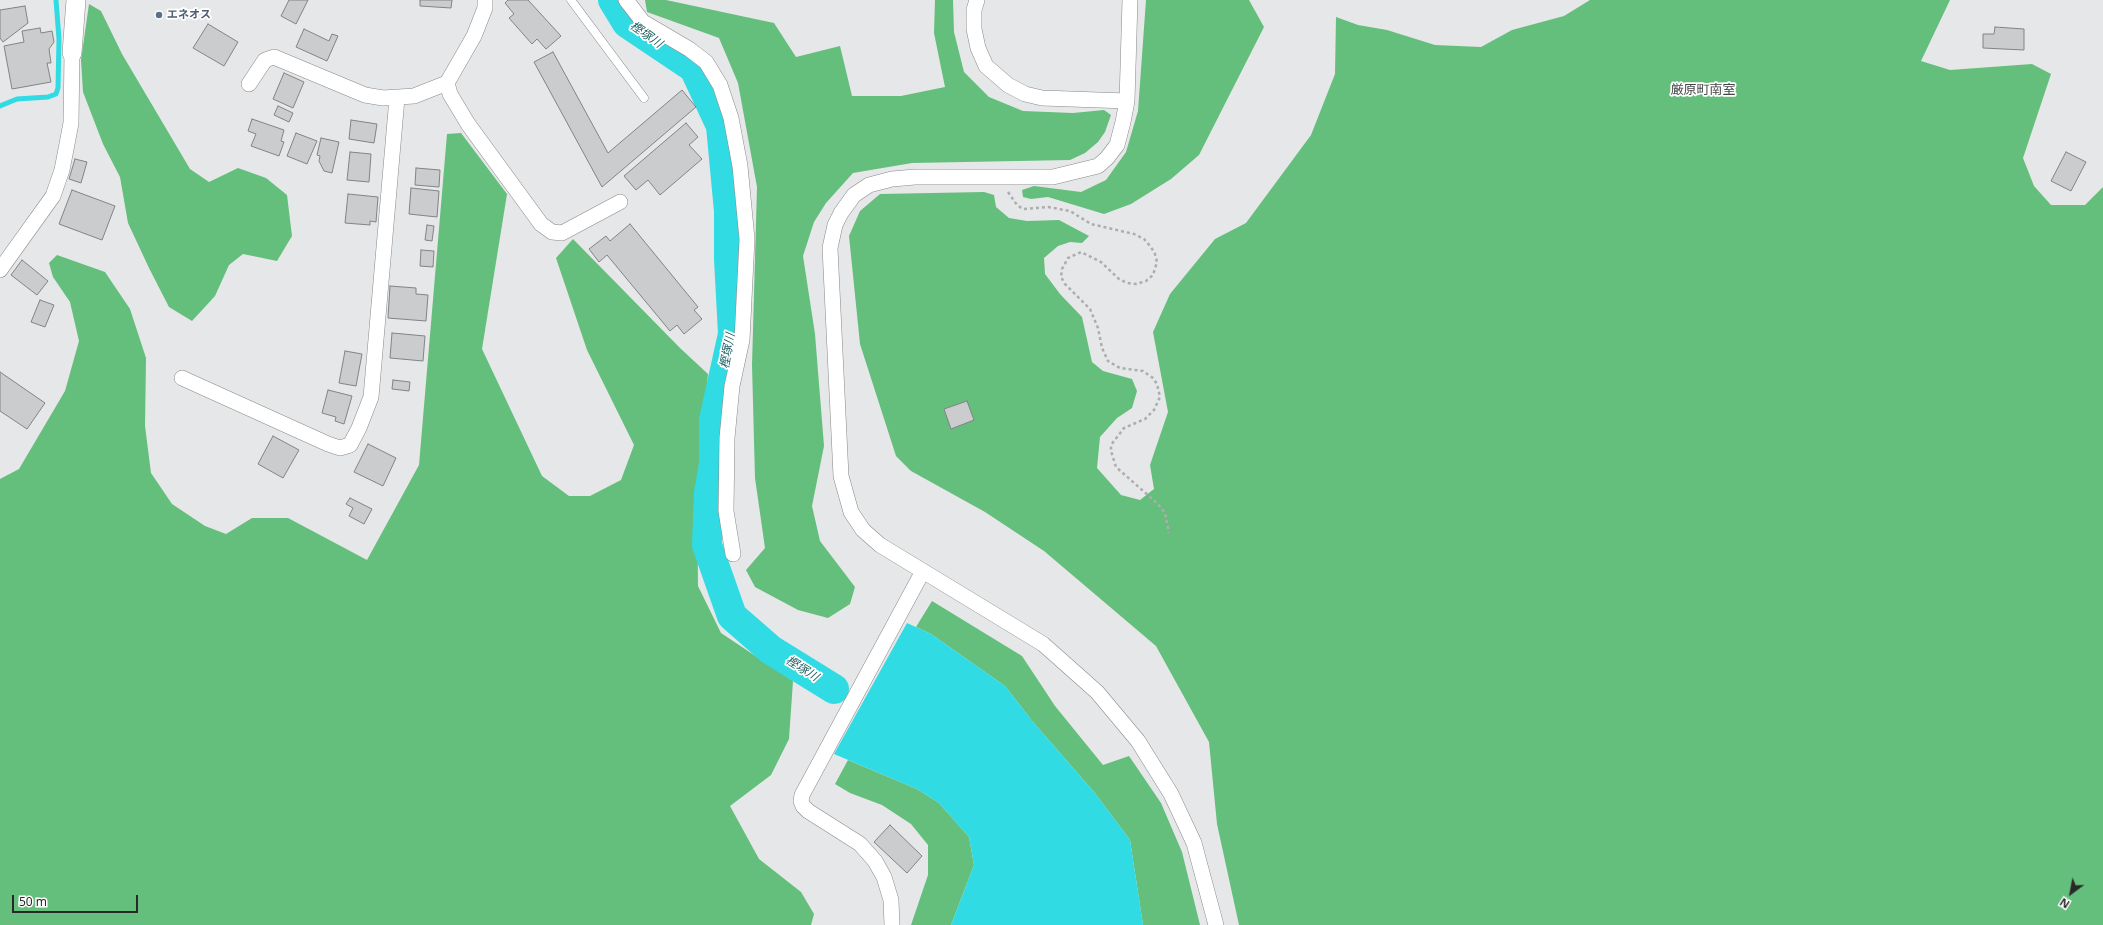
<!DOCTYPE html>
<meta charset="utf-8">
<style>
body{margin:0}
#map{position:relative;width:2103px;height:925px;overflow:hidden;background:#e6e7e8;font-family:"Noto Sans",sans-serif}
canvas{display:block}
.north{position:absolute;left:2051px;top:873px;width:40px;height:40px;-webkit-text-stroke:3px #fff;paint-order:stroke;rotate:212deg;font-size:11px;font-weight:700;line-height:16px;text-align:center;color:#282829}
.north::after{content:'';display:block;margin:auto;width:14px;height:18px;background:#282829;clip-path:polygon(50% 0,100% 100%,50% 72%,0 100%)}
.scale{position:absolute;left:12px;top:895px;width:126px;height:18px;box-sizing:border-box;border:2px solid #282829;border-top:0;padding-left:5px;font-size:12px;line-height:14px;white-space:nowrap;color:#282829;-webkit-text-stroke:3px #fff;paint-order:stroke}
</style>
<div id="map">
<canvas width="2103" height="925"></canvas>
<div class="north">N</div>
<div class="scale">50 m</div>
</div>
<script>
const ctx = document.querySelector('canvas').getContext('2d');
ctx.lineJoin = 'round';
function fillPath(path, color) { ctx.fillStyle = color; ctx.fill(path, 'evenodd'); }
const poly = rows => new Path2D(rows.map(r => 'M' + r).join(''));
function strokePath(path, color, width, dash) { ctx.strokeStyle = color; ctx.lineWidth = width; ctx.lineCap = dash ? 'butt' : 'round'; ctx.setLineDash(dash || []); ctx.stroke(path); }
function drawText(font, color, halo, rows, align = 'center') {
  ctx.font = font + ' "Noto Sans","Noto Sans JP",sans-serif'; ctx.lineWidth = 3.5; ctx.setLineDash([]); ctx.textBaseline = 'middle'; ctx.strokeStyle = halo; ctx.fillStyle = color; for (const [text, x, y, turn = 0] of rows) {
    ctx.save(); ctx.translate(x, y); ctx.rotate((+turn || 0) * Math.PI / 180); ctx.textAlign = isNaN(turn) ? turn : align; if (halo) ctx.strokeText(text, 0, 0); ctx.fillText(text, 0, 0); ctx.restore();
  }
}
const forest = poly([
 [645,0,666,0,774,23,796,57,840,46,852,96,901,96,945,87,934,33,935,0,953,0,954,32,964,72,989,97,1023,111,1073,113,1104,110,1111,115,1105,132,1098,142,1085,153,1070,160,912,163,853,173,826,203,814,222,803,256,815,334,824,446,812,506,820,541,855,587,850,604,828,618,798,610,755,587,746,570,765,548,755,478,752,365,757,187,738,83,719,38,647,12],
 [1146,0,1249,0,1264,27,1199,155,1171,179,1131,204,1104,214,1048,197,1031,199,1023,197,1022,190,1034,186,1081,192,1106,180,1126,152,1138,111],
 [1590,0,1950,0,1921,61,1950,70,2032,64,2051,74,2023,158,2034,186,2051,205,2085,205,2103,187,2103,925,1239,925,1217,824,1209,742,1156,646,1044,551,985,512,911,471,896,456,860,344,849,236,860,211,880,194,984,192,994,195,996,207,1009,218,1027,221,1059,220,1089,236,1082,243,1070,242,1058,246,1044,258,1045,274,1060,294,1082,317,1092,362,1103,371,1132,379,1137,391,1132,408,1117,418,1100,437,1097,468,1121,495,1140,500,1154,489,1150,465,1168,412,1153,332,1170,294,1215,239,1246,223,1311,135,1335,74,1336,17,1358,25,1387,30,1435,45,1481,47,1512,30,1564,16],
 [89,4,101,11,122,54,190,169,209,182,238,168,266,178,287,195,292,236,277,261,243,254,229,265,215,296,192,321,169,307,149,268,128,223,120,177,103,144,83,92,81,60],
 [461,133,507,194,482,349,542,476,569,496,590,496,621,480,634,445,587,350,556,258,573,239,680,348,708,374,697,484,698,586,721,633,793,681,789,739,771,775,730,806,759,859,801,892,814,914,811,925,0,925,0,479,19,469,65,391,79,341,70,302,53,277,49,263,57,255,105,272,130,309,146,358,145,426,151,473,172,504,205,526,226,534,252,518,288,518,367,560,419,465,447,134],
 [932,601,1022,656,1055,706,1103,765,1129,756,1161,803,1182,852,1200,925,1143,925,1130,840,1094,792,1033,722,1005,686,931,634,916,627],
 [848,760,917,789,939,803,969,837,974,865,951,925,911,925,928,875,928,845,911,824,882,805,850,793,835,784]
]);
const water = poly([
 [907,623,931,634,1005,686,1033,722,1094,792,1130,840,1143,925,951,925,974,865,969,837,939,803,917,789,834,754]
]);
const stream = poly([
 [0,106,17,99,48,97,56,94,58,88,59,39,56,0]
]);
const river = poly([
 [613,0,627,23,694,68,721,126,729,211,729,259,733,334,714,420,714,465,709,493,707,545,732,616,771,650,834,689]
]);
const building = poly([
 [289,0,308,0,296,24,281,16,289,0],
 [420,0,452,0,451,8,420,6,420,0],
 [508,0,528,0,561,36,546,49,537,39,532,44,509,18,514,14,505,3,508,0],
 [25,6,28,23,3,42,0,38,0,10,25,6],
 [208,24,238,42,224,66,193,48,208,24],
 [1995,27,2024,29,2024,50,1983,48,1983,34,1994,34,1995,27],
 [40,28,41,33,52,31,54,42,49,49,51,63,47,63,51,82,12,89,4,46,24,42,22,31,40,28],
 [304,29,329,41,332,34,338,36,327,61,296,47,304,29],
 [553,52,608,153,682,90,696,107,602,187,534,62,553,52],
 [284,73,304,82,293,108,273,99,284,73],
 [278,106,293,113,289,122,274,115,278,106],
 [252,119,284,130,281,141,284,142,279,156,251,146,256,134,248,131,252,119],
 [351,120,377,124,374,143,349,139,351,120],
 [686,123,698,137,689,145,702,159,660,195,648,180,636,190,624,176,686,123],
 [296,133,317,141,307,164,287,156,296,133],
 [321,138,339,142,332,173,324,171,319,161,320,156,317,155,321,138],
 [350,152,371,154,369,182,347,180,350,152],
 [2066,152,2086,162,2071,191,2051,181,2066,152],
 [75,159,87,162,81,183,69,179,75,159],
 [416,168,440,170,439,187,415,185,416,168],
 [411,188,439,191,437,217,409,214,411,188],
 [72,190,115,206,102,240,59,224,72,190],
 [348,194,378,197,376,222,370,221,370,225,345,223,348,194],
 [630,224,698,307,694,310,702,319,684,334,677,325,670,331,607,255,599,262,589,249,606,236,610,241,630,224],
 [427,225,434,226,432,241,425,240,427,225],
 [421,250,434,251,433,267,420,266,421,250],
 [22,260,48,281,37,295,11,275,22,260],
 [390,286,416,288,416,294,428,295,426,321,388,318,390,286],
 [40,300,54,305,45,327,31,322,40,300],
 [392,333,425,336,423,361,390,358,392,333],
 [345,351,362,354,356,386,339,383,345,351],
 [0,372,45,403,27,429,0,411,0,372],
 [393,380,410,382,409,391,392,389,393,380],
 [328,390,352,396,344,424,335,421,336,417,322,413,328,390],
 [967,401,974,420,951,429,944,409,967,401],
 [273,436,299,450,283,478,258,464,273,436],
 [368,444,396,458,383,486,354,472,368,444],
 [350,498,372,509,364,524,349,516,353,508,346,504,350,498],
 [890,825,922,856,907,873,874,842,890,825]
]);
const path = poly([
 [1008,192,1017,205,1023,209,1048,207,1070,211,1091,224,1134,234,1144,239,1151,247,1155,254,1157,262,1153,275,1146,281,1136,284,1127,283,1119,279,1101,262,1081,252,1068,258,1062,269,1061,277,1065,284,1090,309,1098,328,1102,348,1108,361,1120,368,1143,371,1153,378,1157,384,1160,397,1154,410,1145,419,1124,428,1111,445,1111,451,1116,467,1158,504,1165,513,1169,533]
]);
const service = poly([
 [571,0,644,98]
]);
const minor = poly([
 [485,0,485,8,474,36,447,83,450,94,468,124,541,224,552,232,562,233,620,202],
 [626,0,643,22,689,49,706,62,720,85,731,118,740,166,747,239,742,340,732,386,727,438,726,511,733,554],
 [977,0,974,10,974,29,978,48,986,66,1008,85,1025,94,1042,98,1127,101],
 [1130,0,1127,101,1123,122,1117,145,1107,158,1098,166,1053,177,915,177,892,179,869,185,854,195,841,213,835,225,830,248,841,476,851,512,863,530,880,545,1043,644,1097,692,1138,741,1171,794,1194,843,1216,925],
 [249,84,265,60,274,57,365,95,383,98,414,96,447,83],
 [0,270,53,196,62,170,71,123,72,53],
 [182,378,328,444,340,448,350,445,359,428,371,397,397,98],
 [892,925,891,900,884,877,875,861,860,844,808,811,803,806,801,801,802,795,923,571]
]);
const tertiary = poly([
 [72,53,76,0]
]);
const markers = [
 [159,15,4,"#5c6f8a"]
];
const serviceNames = [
 ["エネオス",167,15]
];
const waterNames = [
 ["樫塚川",646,35,35],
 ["樫塚川",728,351,-80],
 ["樫塚川",802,669,32]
];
const quarterNames = [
 ["厳原町南室",1703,90]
];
fillPath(forest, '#64be7c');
fillPath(water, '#31dbe4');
strokePath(stream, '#31dbe4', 5);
strokePath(river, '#31dbe4', 30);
fillPath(building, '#cbcccd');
strokePath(building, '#828384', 1);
strokePath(service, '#88898a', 9);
strokePath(minor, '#88898a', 16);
strokePath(tertiary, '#88898a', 20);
strokePath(path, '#acadae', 2.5, [3, 3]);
strokePath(service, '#fff', 8);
strokePath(minor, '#fff', 15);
strokePath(tertiary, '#fff', 19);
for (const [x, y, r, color] of markers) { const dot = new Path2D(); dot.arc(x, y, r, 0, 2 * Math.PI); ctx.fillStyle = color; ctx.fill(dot); strokePath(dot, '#fff', 1.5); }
drawText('bold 11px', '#4e5e75', '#fff', serviceNames, 'left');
drawText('italic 12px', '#226266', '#fff', waterNames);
drawText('13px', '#444546', '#fff', quarterNames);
</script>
